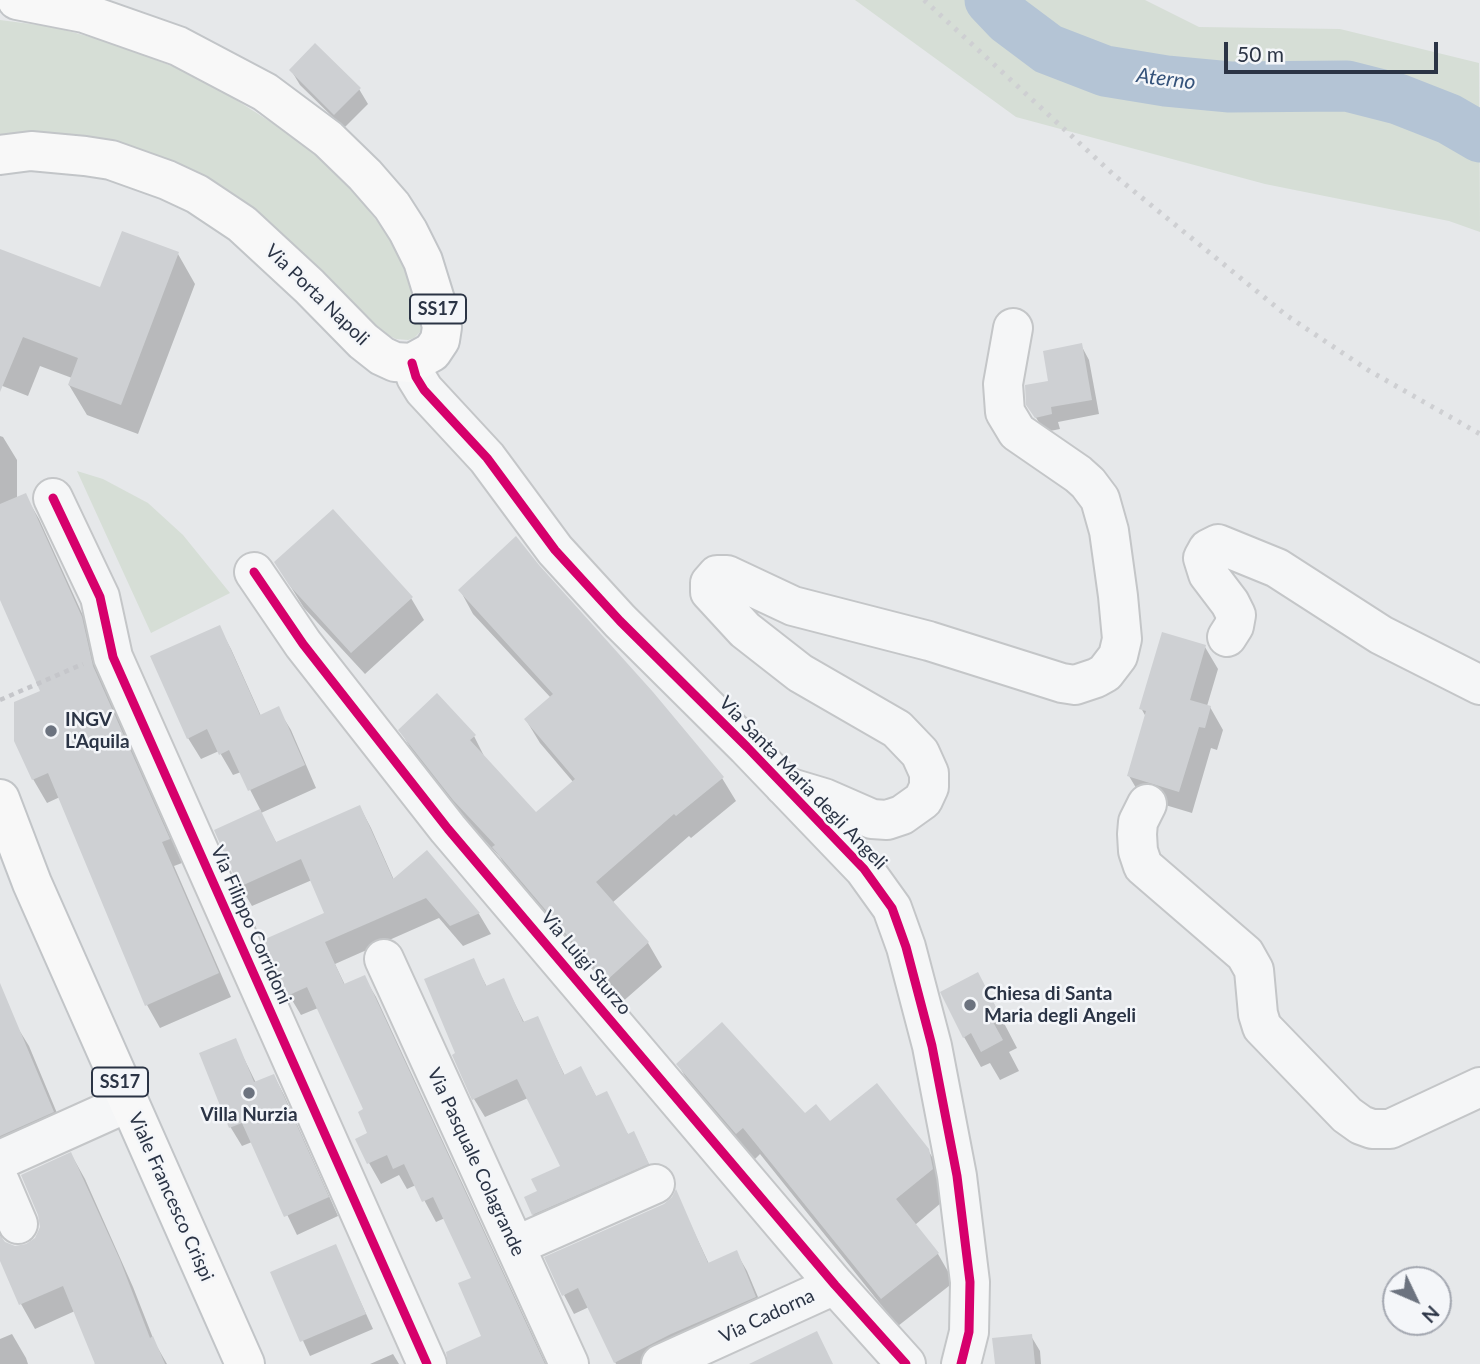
<!DOCTYPE html>
<style>
body{margin:0}
#map{position:relative;width:1480px;height:1364px;overflow:hidden;background:#e6e8ea;font-family:Lato,sans-serif}
canvas{display:block}
.north{position:absolute;left:1382px;top:1266px;width:70px;height:70px;box-sizing:border-box;background:#f4f6f9;border:2px solid #a4a8b1;border-radius:50%;rotate:134deg;font-size:19px;font-weight:700;line-height:28px;text-align:center;color:#2b3445}
.north::after{content:'';display:block;margin:auto;width:24px;height:32px;background:#6c737f;clip-path:polygon(50% 0,100% 100%,50% 72%,0 100%)}
.scale{position:absolute;left:1224px;top:42px;width:214px;height:32px;box-sizing:border-box;border:4px solid #2b3445;border-top:0;padding-left:9px;font-size:21px;line-height:24px;white-space:nowrap;color:#2b3445;-webkit-text-stroke:5px #f4f6f9;paint-order:stroke}
</style>
<div id="map">
<canvas width="1480" height="1364"></canvas>
<div class="north">N</div>
<div class="scale">50 m</div>
</div>
<script>
const ctx = document.querySelector('canvas').getContext('2d');
ctx.lineJoin = 'round';
function fillPath(path, color) { ctx.fillStyle = color; ctx.fill(path, 'evenodd'); }
const poly = rows => new Path2D(rows.map(r => 'M' + r).join(''));
function strokePath(path, color, width, dash) { ctx.strokeStyle = color; ctx.lineWidth = width; ctx.lineCap = dash ? 'butt' : 'round'; ctx.setLineDash(dash || []); ctx.stroke(path); }
function drawText(font, color, halo, rows, align = 'center') {
  ctx.font = font + ' Lato,sans-serif'; ctx.lineWidth = 5; ctx.setLineDash([]); ctx.textBaseline = 'middle'; ctx.strokeStyle = halo; ctx.fillStyle = color; for (const [text, x, y, turn = 0] of rows) {
    ctx.save(); ctx.translate(x, y); ctx.rotate((+turn || 0) * Math.PI / 180); ctx.textAlign = isNaN(turn) ? turn : align; if (halo) ctx.strokeText(text, 0, 0); ctx.fillText(text, 0, 0); ctx.restore();
  }
}
const green = poly([
 [855,0,1145,0,1199,27,1340,29,1479,63,1480,232,1449,221,1265,184,1016,117],
 [0,20,54,27,112,43,174,67,230,96,277,126,316,155,347,184,385,231,410,279,423,324,421,331,414,338,408,340,396,339,382,332,85,139,43,132,0,138],
 [77,471,103,479,148,503,183,535,230,593,151,633]
]);
const shadow = poly([
 [291,70,359,89,368,104,344,128,300,85],
 [0,251,101,289,178,254,195,284,138,434,87,415,69,385,72,378,40,366,28,396,0,385],
 [1081,345,1089,360,1099,414,1058,422,1060,429,1045,432,1028,405,1050,382],
 [0,436,3,437,17,460,17,499,25,495,39,519,95,642,106,691,182,863,174,866,231,997,160,1028,147,1005,60,797,47,803,33,779,43,692,0,595],
 [276,563,411,598,424,620,365,674,304,608],
 [460,590,722,778,736,801,691,838,689,836,612,903,648,943,662,967,620,1004,508,871,500,857,468,823,414,754,400,730,474,736,486,760,536,815,574,783,540,743,526,720,551,698,473,614],
 [219,627,231,649,261,716,278,709,291,730,316,788,261,813,277,844,360,807,371,828,394,880,427,852,479,914,491,934,463,946,439,918,335,964,345,985,364,977,376,997,546,1364,478,1364,483,1337,473,1279,445,1218,436,1222,416,1185,407,1189,399,1175,381,1184,369,1163,369,1134,366,1110,318,1008,301,1015,289,995,326,914,312,880,252,906,240,886,216,831,261,811,241,772,233,775,219,751,201,759,188,738],
 [1205,647,1218,669,1207,706,1210,707,1223,730,1217,750,1211,748,1192,813,1142,798,1129,776,1146,717,1141,708],
 [473,960,487,987,503,980,525,1024,537,1018,565,1076,581,1068,597,1098,629,1135,634,1133,658,1183,544,1233,533,1214,539,1192,562,1167,528,1098,485,1117,474,1099,457,1054],
 [0,999,29,1046,67,1137,0,1169],
 [994,1004,1017,1048,1009,1052,1019,1071,1000,1080,990,1063,981,1067,964,1037],
 [235,1040,256,1083,274,1076,284,1095,338,1216,297,1235,252,1142,242,1146,231,1128,201,1054],
 [678,1064,804,1116,928,1150,945,1179,948,1197,915,1225,938,1254,954,1282,898,1326,760,1154,753,1161,694,1092],
 [71,1154,85,1179,133,1287,155,1343,167,1364,94,1364,97,1363,75,1311,35,1329,21,1304,0,1257,0,1233,4,1243,14,1247,27,1246,36,1239],
 [676,1193,709,1264,736,1252,747,1271,766,1316,661,1364,616,1364,589,1307,574,1314,564,1295,665,1206],
 [335,1246,373,1329,310,1356,272,1273],
 [12,1334,26,1358,28,1364,0,1364,0,1339],
 [1031,1336,1040,1351,1041,1364,997,1364],
 [393,1354,399,1364,370,1364]
]);
const river = poly([
 [990,0,1008,19,1048,49,1105,71,1166,81,1230,87,1347,86,1398,99,1449,119,1480,137]
]);
const building = poly([
 [315,43,361,88,334,115,289,70],
 [122,231,179,252,121,405,68,385,78,358,23,337,0,392,0,249,100,287],
 [1082,343,1092,400,1051,407,1052,414,1035,418,1026,405,1025,385,1048,381,1043,351],
 [26,493,82,617,93,666,170,839,162,842,219,973,145,1006,48,773,32,780,14,741,14,702,40,691,0,600,0,504],
 [333,509,413,597,351,653,289,585,274,562],
 [516,536,539,565,653,692,724,777,676,816,674,814,596,882,649,942,606,981,492,847,495,845,453,800,398,730,437,693,476,735,470,740,536,812,575,779,524,719,553,694,458,590],
 [220,625,260,715,279,706,305,765,248,791,229,750,219,755,207,729,187,739,150,656],
 [1162,632,1206,645,1190,700,1211,706,1205,728,1199,727,1179,792,1127,776,1146,711,1139,709],
 [360,805,393,879,427,850,480,913,450,926,426,898,325,942,344,984,365,975,545,1364,448,1364,446,1352,481,1336,458,1283,471,1278,433,1197,422,1202,404,1164,393,1169,387,1155,367,1164,355,1139,367,1133,358,1112,363,1109,307,987,287,996,263,940,324,913,301,859,239,887,214,830,260,809,276,842],
 [474,958,486,986,504,978,523,1022,538,1016,564,1075,581,1066,596,1096,607,1091,628,1134,634,1131,649,1164,532,1215,524,1197,537,1191,531,1179,560,1166,517,1079,472,1100,452,1055,455,1053,424,979],
 [978,972,1001,1017,993,1022,1003,1040,981,1052,971,1033,963,1038,940,992],
 [0,983,54,1112,0,1136],
 [722,1022,805,1113,816,1104,830,1121,877,1083,929,1149,933,1169,896,1199,939,1253,881,1299,743,1128,736,1134,676,1064],
 [236,1038,254,1082,274,1074,329,1197,284,1217,242,1123,229,1128,199,1053],
 [71,1152,120,1260,150,1338,153,1336,165,1364,95,1364,63,1286,19,1305,0,1261,0,1235,5,1242,15,1246,26,1244,35,1238,40,1227,38,1215,21,1175],
 [676,1189,708,1263,737,1250,756,1297,671,1334,614,1363,578,1288,562,1296,544,1257,664,1204,672,1197],
 [336,1244,366,1314,300,1342,270,1272],
 [817,1331,833,1364,749,1364],
 [1032,1334,1035,1364,995,1364,992,1338]
]);
const path = poly([
 [0,700,83,664]
]);
const minor = poly([
 [412,363,416,377,424,390,487,458,555,550,620,621,747,747,864,869,892,908,906,947,932,1046,957,1176,970,1282,969,1332,961,1364],
 [53,498,100,597,113,657,427,1364],
 [254,572,303,644,448,829,835,1285,906,1364],
 [1227,637,1234,626,1236,615,1230,603,1208,574,1203,558,1208,549,1218,544,1277,568,1381,635,1480,685],
 [784,786,824,798,872,819,887,820,902,815,923,800,929,787,929,773,920,753,897,729,800,673,745,630,710,592,710,583,717,575,727,575,793,606,929,641,1062,683,1075,685,1096,678,1105,673,1118,656,1122,639,1118,596,1109,531,1100,499,1088,483,1078,474,1017,432,1005,412,1003,384,1013,328],
 [1147,804,1138,822,1137,834,1138,851,1143,866,1245,954,1254,970,1258,1014,1262,1027,1347,1115,1361,1125,1372,1129,1390,1129,1480,1087],
 [384,959,569,1364],
 [0,1160,129,1102],
 [0,1182,18,1224],
 [515,1246,655,1184],
 [661,1364,835,1285]
]);
const major = poly([
 [0,155,31,151,85,156,111,160,167,180,197,194,242,224,309,286,363,341,382,356,395,362,412,363,432,352,440,340,442,327,436,303,423,261,408,231,392,206,365,175,328,139,265,92,178,46,84,13,17,0],
 [0,799,32,883,245,1364]
]);
const rail = poly([
 [924,0,1114,175,1286,315,1368,370,1480,434]
]);
const cycleway = poly([
 [412,363,416,377,424,390,487,458,555,550,620,621,747,747,864,869,892,908,906,947,932,1046,957,1176,970,1282,969,1332,961,1364],
 [53,498,100,597,113,657,427,1364],
 [254,572,303,644,448,829,835,1285,906,1364]
]);
const markers = [
 [51,731,7,"#6c737f"],
 [970,1005,7,"#6c737f"],
 [249,1093,7,"#6c737f"]
];
const shields = [
 [438,309,56],
 [120,1082,56]
];
const shieldNames = [
 ["SS17",438,309],
 ["SS17",120,1082]
];
const streetNames = [
 ["Via Porta Napoli",317,295,44],
 ["Via Santa Maria degli Angeli",803,783,46],
 ["Via Filippo Corridoni",251,925,66],
 ["Via Luigi Sturzo",586,963,50],
 ["Via Pasquale Colagrande",476,1162,65],
 ["Viale Francesco Crispi",171,1197,66],
 ["Via Cadorna",767,1316,-25]
];
const poiNames = [
 ["INGV",65,720],
 ["L'Aquila",65,742],
 ["Chiesa di Santa",984,994],
 ["Maria degli Angeli",984,1016],
 ["Villa Nurzia",249,1115,"center"]
];
const waterNames = [
 ["Aterno",1166,79,7]
];
fillPath(green, '#d6ded6');
fillPath(shadow, '#0003');
strokePath(river, '#b4c4d5', 51);
fillPath(building, '#ced0d3');
strokePath(minor, '#c4c6c8', 42);
strokePath(major, '#c2c5c8', 42);
strokePath(path, '#c5c6ca', 4.5, [5, 5]);
strokePath(minor, '#f5f6f7', 38);
strokePath(major, '#f8f8f8', 38);
strokePath(rail, '#cecfd2', 5, [3.5, 7]);
strokePath(cycleway, '#d6006c', 9);
for (const [x, y, r, color] of markers) { const dot = new Path2D(); dot.arc(x, y, r, 0, 2 * Math.PI); ctx.fillStyle = color; ctx.fill(dot); strokePath(dot, '#f4f6f9', 2.5); }
for (const [x, y, w] of shields) { const box = new Path2D(); box.roundRect(x - w / 2, y - 14.5, w, 29, 5); ctx.fillStyle = '#f4f6f9'; ctx.fill(box); strokePath(box, '#2b3445', 2); }
drawText('bold 18px', '#2b3445', null, shieldNames);
drawText('19px', '#2b3445', '#f4f6f9', streetNames);
drawText('bold 19px', '#2b3445', '#f4f6f9', poiNames, 'left');
drawText('italic 21px', '#34527a', '#f4f6f9', waterNames);
</script>
